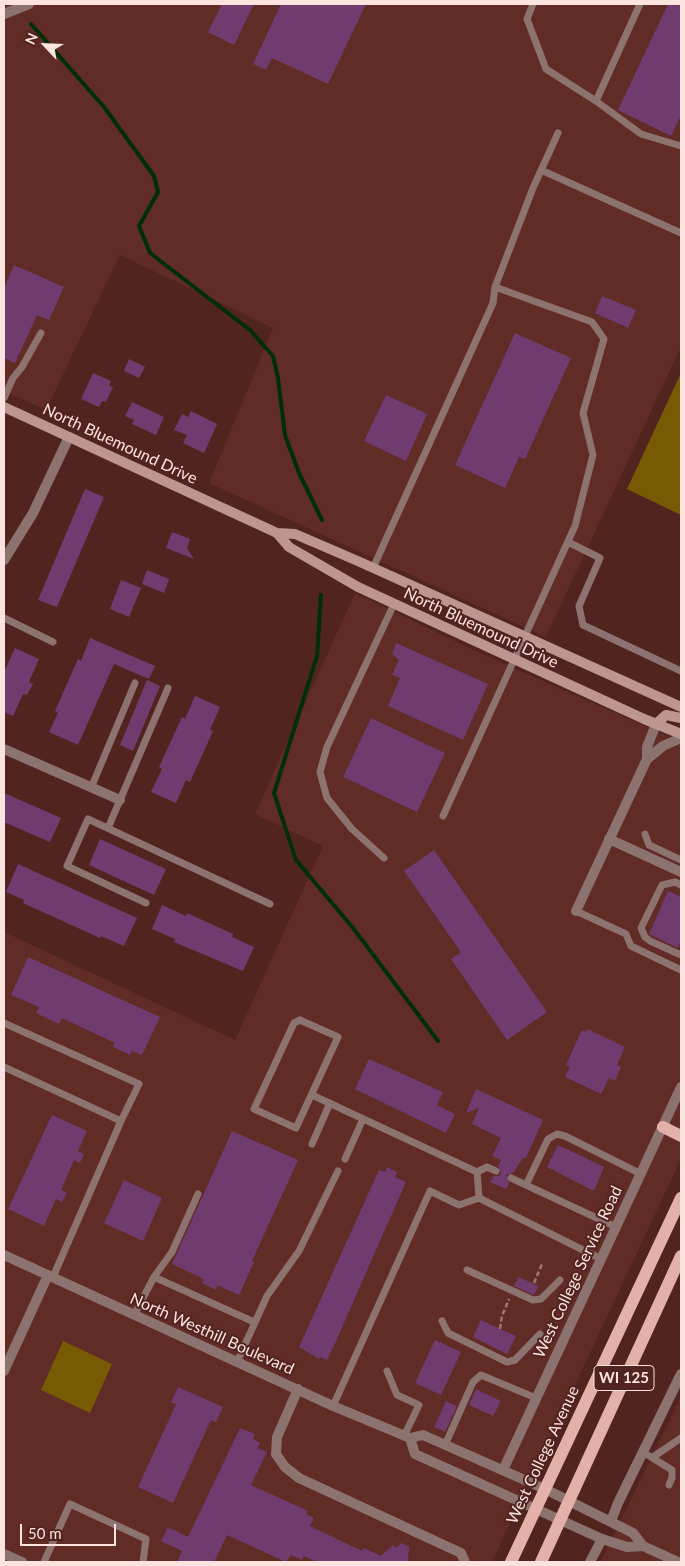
<!DOCTYPE html>
<style>
body{margin:0}
#map{position:relative;width:685px;height:1566px;overflow:hidden;background:#522420;font-family:Lato,sans-serif}
canvas{display:block}
.frame{position:absolute;inset:0;border:5px solid #fce3e0;pointer-events:none}
.north{position:absolute;left:20px;top:20px;width:50px;height:50px;-webkit-text-stroke:4px #522420;paint-order:stroke;rotate:295deg;font-size:14px;font-weight:700;line-height:20px;text-align:center;color:#fce3e0}
.north::after{content:'';display:block;margin:auto;width:18px;height:22px;background:#fce3e0;clip-path:polygon(50% 0,100% 100%,50% 72%,0 100%)}
.scale{position:absolute;left:20px;top:1524px;width:96px;height:22px;box-sizing:border-box;border:2px solid #fce3e0;border-top:0;padding-left:6px;font-size:15px;line-height:18px;white-space:nowrap;color:#fce3e0;-webkit-text-stroke:4px #522420;paint-order:stroke}
</style>
<div id="map">
<canvas width="685" height="1566"></canvas>
<div class="frame"></div>
<div class="north">N</div>
<div class="scale">50 m</div>
</div>
<script>
const ctx = document.querySelector('canvas').getContext('2d');
ctx.lineJoin = 'round';
function fillPath(path, color) { ctx.fillStyle = color; ctx.fill(path, 'evenodd'); }
const poly = rows => new Path2D(rows.map(r => 'M' + r).join(''));
function strokePath(path, color, width, dash) { ctx.strokeStyle = color; ctx.lineWidth = width; ctx.lineCap = dash ? 'butt' : 'round'; ctx.setLineDash(dash || []); ctx.stroke(path); }
function drawText(font, color, halo, rows, align = 'center') {
  ctx.font = font + ' Lato,sans-serif'; ctx.lineWidth = 4; ctx.setLineDash([]); ctx.textBaseline = 'middle'; ctx.strokeStyle = halo; ctx.fillStyle = color; for (const [text, x, y, turn = 0] of rows) {
    ctx.save(); ctx.translate(x, y); ctx.rotate((+turn || 0) * Math.PI / 180); ctx.textAlign = isNaN(turn) ? turn : align; if (halo) ctx.strokeText(text, 0, 0); ctx.fillText(text, 0, 0); ctx.restore();
  }
}
const built = poly([
 [4,4,681,4,681,347,546,637,209,483,273,328,120,255,46,410,4,391],
 [355,593,482,654,681,742,681,1159,492,1562,4,1562,4,932,235,1040,323,846,255,814],
 [681,1396,681,1562,600,1562,605,1553]
]);
const green = poly([
 [681,373,681,515,627,489],
 [63,1341,112,1364,90,1413,41,1390]
]);
const stream = poly([
 [31,24,104,107,154,176,158,192,139,226,150,253,250,330,273,356,278,378,285,435,299,473,322,520],
 [321,595,317,656,274,793,296,860,353,928,438,1041]
]);
const building = poly([
 [222,4,254,4,234,45,208,32],
 [281,4,366,4,328,84,272,58,266,70,253,64],
 [668,4,681,4,681,115,671,136,618,110],
 [14,265,64,287,49,320,37,315,15,363,4,358,4,288],
 [602,296,636,310,628,328,595,313],
 [515,333,571,358,525,459,519,457,505,488,455,465],
 [129,359,145,367,139,378,124,371],
 [93,373,111,381,109,386,113,387,106,402,102,401,99,407,81,399],
 [386,395,427,414,406,461,364,441],
 [132,402,164,417,156,435,132,424,134,420,125,416],
 [191,411,217,424,204,453,183,443,187,435,174,430,182,414,188,417],
 [85,489,104,497,57,607,38,600],
 [172,532,190,539,187,548,194,559,166,548],
 [147,570,169,579,164,593,142,584],
 [121,580,141,588,129,617,110,609],
 [90,638,155,666,149,679,114,664,78,745,49,732,58,713,55,711,78,659,81,661],
 [396,643,488,684,463,740,388,706,400,678,392,675,399,660,392,654],
 [15,648,39,659,29,682,33,684,27,695,23,694,13,716,4,712,4,672],
 [147,680,160,686,133,751,120,745],
 [195,696,220,707,210,730,213,731,190,782,186,780,176,803,151,792,162,769,159,767,182,717,185,719],
 [371,718,445,753,417,812,343,777],
 [4,793,61,818,50,842,4,822],
 [100,839,166,869,154,895,89,865],
 [434,850,547,1012,507,1040,451,959,461,952,404,871],
 [18,864,137,918,124,946,101,936,100,938,23,903,24,900,6,892],
 [668,891,681,897,681,940,678,948,649,934],
 [162,905,186,916,187,913,233,934,232,937,254,947,243,971,174,942,175,939,152,929],
 [28,957,160,1017,142,1055,132,1051,130,1055,113,1047,115,1043,62,1018,59,1024,36,1013,39,1007,11,995],
 [588,1029,625,1047,617,1065,621,1067,615,1081,609,1078,601,1094,565,1077,570,1067,566,1065,582,1030,586,1032],
 [369,1059,443,1092,437,1105,455,1114,446,1133,355,1089],
 [476,1089,543,1120,526,1158,523,1158,513,1173,506,1175,509,1183,506,1189,490,1182,494,1176,499,1176,501,1173,498,1166,501,1160,492,1156,501,1138,472,1124,479,1108,466,1113],
 [52,1115,87,1131,78,1151,84,1154,80,1163,74,1160,61,1190,67,1193,62,1202,56,1199,44,1226,8,1209],
 [232,1131,298,1160,252,1261,254,1262,239,1295,217,1285,216,1290,202,1283,204,1279,172,1264],
 [558,1145,604,1167,594,1191,547,1167],
 [387,1167,397,1172,395,1177,406,1182,336,1341,327,1360,320,1357,319,1359,299,1347,379,1170,385,1172],
 [124,1180,162,1198,143,1241,104,1223],
 [519,1277,538,1286,534,1295,514,1286],
 [481,1320,516,1336,507,1354,473,1337],
 [435,1340,461,1352,441,1395,415,1383],
 [178,1387,223,1407,216,1422,211,1420,173,1503,138,1487,176,1404,171,1402],
 [476,1389,501,1401,493,1416,469,1405],
 [446,1401,457,1406,445,1432,434,1427],
 [240,1428,255,1434,253,1439,260,1443,258,1448,267,1452,251,1485,308,1511,306,1514,314,1518,310,1526,362,1551,364,1548,381,1556,393,1545,396,1548,401,1543,409,1547,408,1562,317,1562,304,1556,302,1560,291,1555,286,1562,227,1535,214,1562,177,1562,182,1551,161,1541,168,1527,188,1537]
]);
const path = poly([
 [534,1283,542,1264],
 [500,1329,502,1316,509,1299]
]);
const service = poly([
 [533,4,527,19,546,69,596,101,640,4],
 [596,101,641,134,681,146],
 [541,170,681,233],
 [4,398,13,378,22,367,41,333],
 [568,542,600,558,579,606,583,625,681,671],
 [373,568,493,303,495,287,533,188,558,133],
 [4,618,53,642],
 [91,788,135,683],
 [443,816,575,526,593,455,583,413,604,339,592,322,495,287],
 [108,828,168,688],
 [645,834,649,845,681,860],
 [384,858,352,829,327,798,320,772,327,747,394,604],
 [681,885,675,882,662,885,641,928,645,937,650,941,681,955],
 [146,903,67,866,88,819,270,904],
 [576,911,626,934,631,946,681,970],
 [300,1020,338,1037,296,1128,254,1109,294,1023,300,1020],
 [4,1023,139,1084,121,1121],
 [4,1067,121,1121,53,1277],
 [312,1095,477,1172,479,1198,601,1259],
 [312,1144,330,1103],
 [345,1159,363,1119],
 [477,1172,487,1167,496,1171],
 [511,1178,526,1185],
 [616,1227,526,1185,548,1139,557,1134,565,1136,641,1174],
 [467,1270,533,1300,541,1299,560,1280],
 [154,1277,254,1322],
 [134,1315,154,1277,172,1252,198,1194],
 [442,1321,448,1333,507,1362,515,1360,540,1334],
 [237,1362,267,1296,299,1251,338,1171],
 [387,1371,397,1395,419,1405,404,1436],
 [333,1406,430,1191,459,1205,479,1198],
 [445,1445,473,1382,481,1375,536,1398],
 [643,1452,672,1470,672,1478,669,1485],
 [653,1457,681,1438],
 [44,1562,70,1504,146,1539,143,1562]
]);
const minor = poly([
 [4,14,29,4],
 [4,560,33,513,69,437],
 [4,749,120,800],
 [647,759,663,746,681,738],
 [609,839,681,872],
 [576,911,647,759,647,747,656,724],
 [4,1371,48,1275],
 [298,1389,277,1437,276,1454,285,1467,299,1478,461,1553,465,1562],
 [503,1470,681,1087],
 [4,1554,22,1562],
 [590,1562,602,1539]
]);
const tertiary = poly([
 [4,1255,333,1406,410,1438,423,1435,545,1489,633,1533,643,1546],
 [410,1438,415,1454,602,1539,627,1547,643,1546,678,1562],
 [611,1521,618,1503,681,1374]
]);
const secondary = poly([
 [4,407,277,533,295,534,360,562,681,707],
 [277,533,289,547,358,587,644,719,681,734],
 [656,724,666,715,681,718]
]);
const primary = poly([
 [663,1127,681,1136],
 [511,1562,681,1198],
 [541,1562,681,1256]
]);
const shields = [
 [624,1378,60]
];
const shieldNames = [
 ["WI 125",624,1378]
];
const streetNames = [
 ["North Bluemound Drive",120,444,25],
 ["North Bluemound Drive",481,628,25],
 ["West College Service Road",578,1272,-65],
 ["North Westhill Boulevard",212,1334,24],
 ["West College Avenue",543,1455,-65]
];
fillPath(built, '#612b26');
fillPath(green, '#775a04');
strokePath(stream, '#002e07', 4);
fillPath(building, '#703c70');
strokePath(path, '#9c7773', 2.5, [5, 2.5]);
strokePath(service, '#8c7370', 7);
strokePath(minor, '#8c7370', 10);
strokePath(tertiary, '#8c7370', 10);
strokePath(secondary, '#bd9691', 10);
strokePath(primary, '#e3b1aa', 12);
for (const [x, y, w] of shields) { const box = new Path2D(); box.roundRect(x - w / 2, y - 12.5, w, 25, 4); ctx.fillStyle = '#522420'; ctx.fill(box); strokePath(box, '#fce3e0', 1); }
drawText('bold 15px', '#fce3e0', null, shieldNames);
drawText('16px', '#fce3e0', '#522420', streetNames);
</script>
